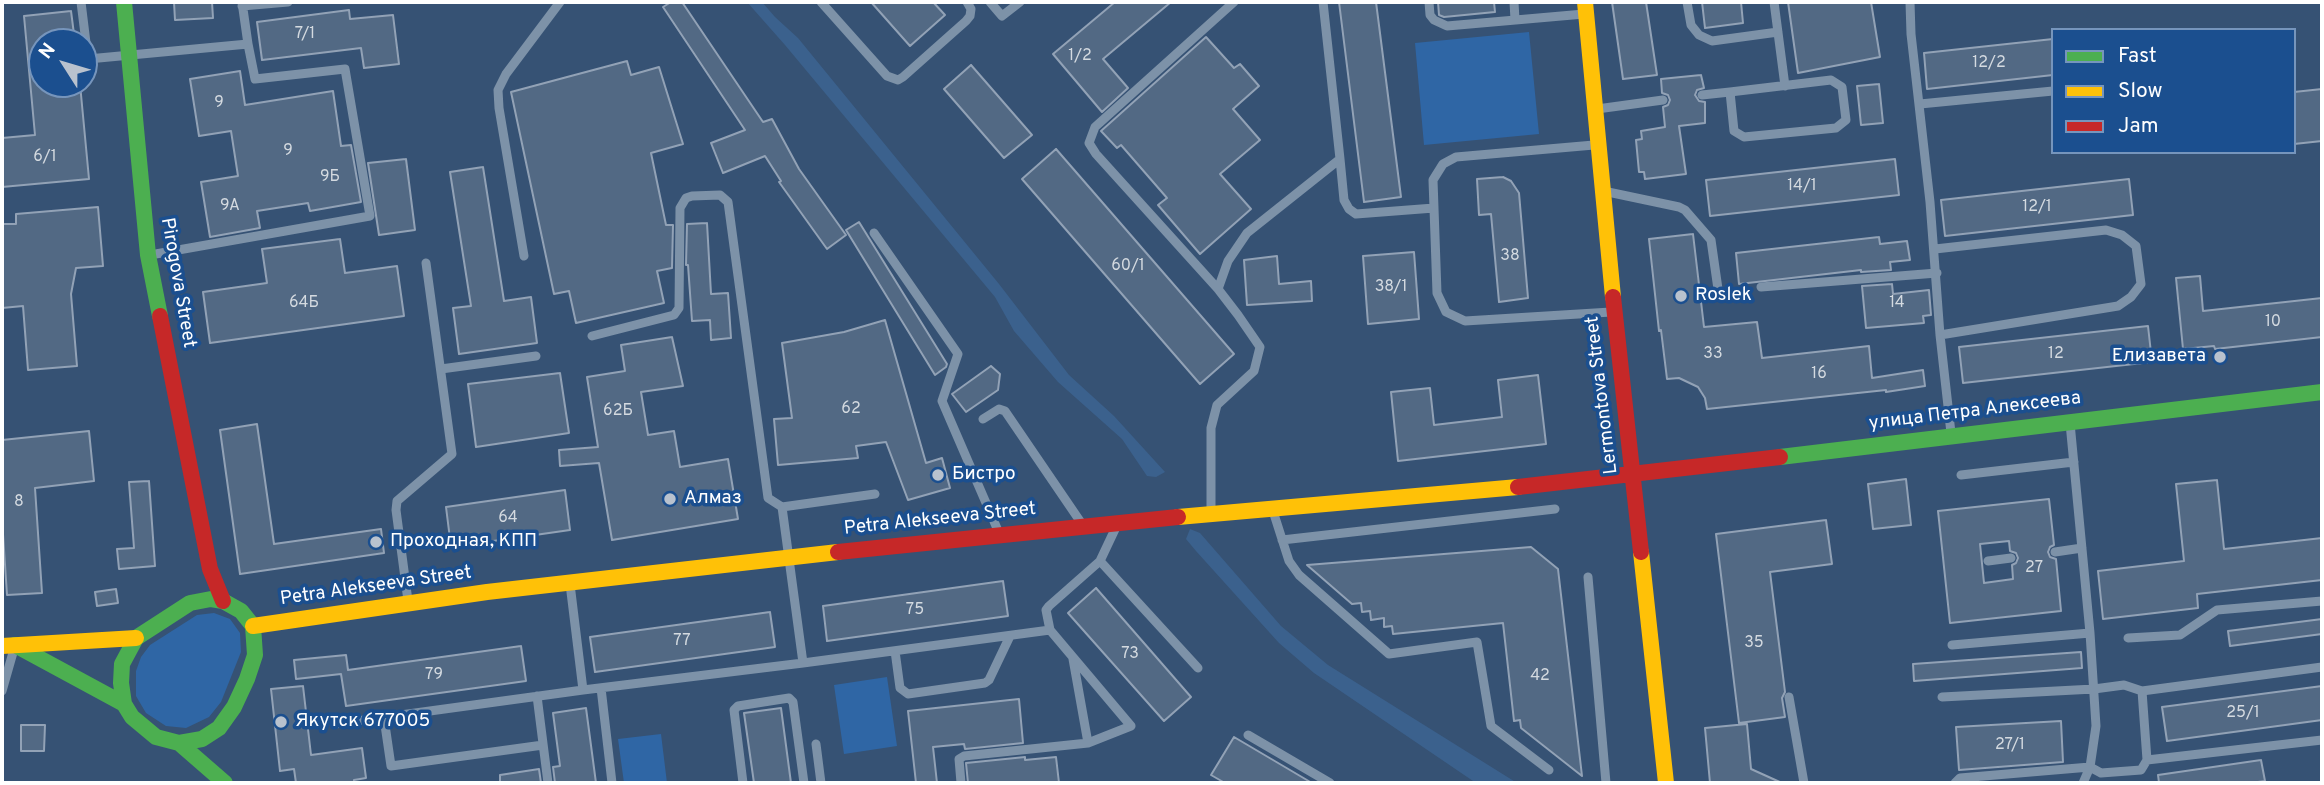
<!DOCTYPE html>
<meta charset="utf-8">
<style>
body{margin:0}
#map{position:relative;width:2324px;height:785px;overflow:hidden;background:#365274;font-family:Overpass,sans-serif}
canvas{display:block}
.frame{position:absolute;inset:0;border:4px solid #fff;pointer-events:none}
.legend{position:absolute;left:2051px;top:28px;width:245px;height:126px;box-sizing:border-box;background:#1b4f8f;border:2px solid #7695bc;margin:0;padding:9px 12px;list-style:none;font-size:21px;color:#fff}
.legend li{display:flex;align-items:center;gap:14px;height:35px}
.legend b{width:35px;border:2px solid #7695bc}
.north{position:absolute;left:28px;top:28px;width:70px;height:70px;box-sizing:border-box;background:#1b4f8f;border:2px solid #7695bc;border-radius:50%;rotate:307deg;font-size:19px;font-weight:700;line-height:28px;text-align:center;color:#fff}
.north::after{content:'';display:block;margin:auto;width:24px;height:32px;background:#b9c2ce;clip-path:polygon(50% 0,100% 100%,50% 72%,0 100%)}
</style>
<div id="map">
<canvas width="2324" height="785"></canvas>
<div class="frame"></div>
<ul class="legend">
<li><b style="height:9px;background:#4caf50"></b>Fast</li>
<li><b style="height:9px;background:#ffc107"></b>Slow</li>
<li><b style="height:9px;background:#c62828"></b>Jam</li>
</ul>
<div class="north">N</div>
</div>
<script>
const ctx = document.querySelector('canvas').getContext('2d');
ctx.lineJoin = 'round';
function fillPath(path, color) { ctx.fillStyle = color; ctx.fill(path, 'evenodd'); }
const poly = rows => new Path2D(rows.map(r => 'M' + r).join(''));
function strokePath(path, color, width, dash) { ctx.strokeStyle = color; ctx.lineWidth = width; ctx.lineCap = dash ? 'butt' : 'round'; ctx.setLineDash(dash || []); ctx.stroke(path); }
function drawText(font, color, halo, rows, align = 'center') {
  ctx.font = font + ' Overpass,sans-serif'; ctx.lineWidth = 7; ctx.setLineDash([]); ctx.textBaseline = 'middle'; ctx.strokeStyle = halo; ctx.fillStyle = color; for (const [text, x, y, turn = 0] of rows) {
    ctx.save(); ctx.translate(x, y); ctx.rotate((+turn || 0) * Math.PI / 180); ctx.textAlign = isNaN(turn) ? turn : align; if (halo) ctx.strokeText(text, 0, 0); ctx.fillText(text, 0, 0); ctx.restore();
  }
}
const green = poly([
 [1529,32,1539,134,1424,145,1415,43],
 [214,613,230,619,240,633,241,652,221,702,209,717,186,728,166,726,146,713,136,696,136,671,141,657,150,645,197,615],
 [887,677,897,746,844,754,834,685],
 [661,734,667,783,624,783,618,739]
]);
const water = poly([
 [747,2,762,2,775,17,798,38,999,284,1069,375,1114,416,1165,472,1156,477,1147,476,1122,439,1058,382,1014,331,995,297,785,45],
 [1190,529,1200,533,1281,626,1328,665,1517,783,1476,783,1314,673,1279,643,1196,551,1186,539]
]);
const building = poly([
 [174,2,212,2,213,18,175,20,174,2],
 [671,2,682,2,763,122,772,119,799,169,846,235,827,249,779,182,781,181,765,156,723,173,711,143,745,130,663,7,671,2],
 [871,2,933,2,945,15,910,46,871,2],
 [1115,2,1171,2,1103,59,1128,88,1102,112,1053,54,1115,2],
 [1339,2,1376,2,1401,197,1364,202,1339,2],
 [1438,2,1494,2,1495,12,1444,17,1439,15,1438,2],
 [1612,2,1646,2,1657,75,1623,79,1612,2],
 [1702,2,1741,2,1743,23,1705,28,1702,2],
 [1788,2,1871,2,1880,57,1798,73,1788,2],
 [349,10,350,19,393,15,399,64,364,68,361,48,262,60,257,22,349,10],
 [71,11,75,42,42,42,42,84,80,84,89,179,2,187,2,138,35,135,24,16,71,11],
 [1206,37,1234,68,1240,64,1259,86,1233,109,1260,140,1220,174,1251,209,1200,254,1158,205,1167,198,1121,145,1117,148,1101,131,1206,37],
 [2053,39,2053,75,1927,89,1924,53,2053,39],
 [627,61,631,75,659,67,683,144,651,153,666,225,673,225,672,268,657,271,664,303,576,323,569,291,554,294,511,92,627,61],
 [971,65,1032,135,1004,158,944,89,971,65],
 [240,71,245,105,333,91,341,146,351,145,361,202,310,211,308,203,257,211,260,228,210,237,201,182,238,176,231,131,199,136,190,79,240,71],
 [1701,75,1704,88,1697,90,1695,95,1699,101,1705,102,1705,123,1679,126,1686,174,1645,179,1644,172,1639,172,1636,140,1642,139,1641,131,1665,127,1663,107,1668,105,1670,100,1668,95,1662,93,1661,79,1701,75],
 [1879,84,1883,123,1861,125,1857,86,1879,84],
 [2322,89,2322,141,2294,144,2294,92,2322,89],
 [1056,149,1234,354,1200,384,1022,179,1056,149],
 [406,159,415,230,379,235,368,163,406,159],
 [1895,159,1899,195,1710,216,1706,180,1895,159],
 [483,167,504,301,531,297,537,343,459,354,453,308,471,306,450,172,483,167],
 [1503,177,1511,181,1519,193,1528,298,1499,302,1491,214,1479,215,1477,179,1503,177],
 [2129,179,2133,215,1945,236,1941,200,2129,179],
 [98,207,103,266,76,268,71,294,77,366,28,370,23,306,2,308,2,224,16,224,16,214,98,207],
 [859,222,947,364,946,367,935,375,846,230,859,222],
 [707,223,711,294,728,293,731,338,711,340,710,320,692,321,688,265,686,265,687,224,707,223],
 [1693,234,1704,327,1757,322,1762,358,1869,346,1872,378,1923,370,1925,386,1886,392,1886,390,1707,409,1705,398,1698,387,1679,378,1667,379,1661,330,1659,331,1649,239,1693,234],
 [1879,237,1880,244,1907,241,1910,260,1890,262,1891,270,1861,272,1861,270,1739,284,1736,253,1879,237],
 [340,239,345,273,397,266,404,316,210,343,203,292,267,283,262,249,340,239],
 [1414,252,1419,319,1368,324,1363,256,1414,252],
 [1277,256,1279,284,1311,281,1312,301,1247,305,1244,260,1277,256],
 [2200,276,2203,311,2322,298,2322,337,2215,349,2214,346,2183,349,2176,278,2200,276],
 [1892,284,1893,294,1929,290,1931,315,1923,316,1924,323,1866,328,1862,286,1892,284],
 [885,320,926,463,942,458,950,488,908,500,886,442,856,446,858,458,778,465,774,419,792,418,782,343,844,332,885,320],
 [2148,326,2152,362,1963,383,1959,347,2148,326],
 [672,337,683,386,641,392,648,435,674,431,680,467,728,459,738,519,612,540,599,463,560,466,559,450,598,447,587,377,625,371,621,345,672,337],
 [991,366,1000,374,998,390,966,412,952,394,991,366],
 [560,373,569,433,476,447,468,384,560,373],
 [1538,375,1546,444,1398,461,1391,392,1430,388,1434,425,1502,417,1498,380,1538,375],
 [257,424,274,544,381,529,384,553,240,574,220,430,257,424],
 [89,431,94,481,35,488,42,593,7,595,2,519,2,440,89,431],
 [1906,479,1911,525,1873,529,1868,484,1906,479],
 [2217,480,2224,549,2322,538,2322,580,2197,594,2198,608,2103,619,2098,571,2184,561,2176,484,2217,480],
 [149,481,155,566,119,569,117,549,134,548,129,482,149,481],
 [565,490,570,530,451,547,446,507,565,490],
 [2049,499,2054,545,2050,547,2048,552,2050,557,2056,559,2061,611,1950,623,1938,511,2049,499],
 [2009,541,2010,551,2016,553,2018,558,2016,563,2012,565,2013,579,1984,583,1980,544,2009,541],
 [1826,520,1832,564,1770,572,1785,692,1782,698,1785,717,1739,723,1716,534,1826,520],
 [1531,547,1558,569,1582,776,1521,728,1520,720,1514,721,1503,623,1393,634,1392,626,1384,627,1384,618,1371,620,1370,611,1362,612,1361,603,1352,604,1307,565,1531,547],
 [1003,581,1008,616,827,641,823,606,1003,581],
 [1096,588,1191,697,1164,721,1068,613,1096,588],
 [116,589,118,603,97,606,95,592,116,589],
 [770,612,775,647,595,672,590,637,770,612],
 [2322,619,2322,634,2230,646,2228,631,2322,619],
 [521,646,526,681,346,706,341,674,296,679,294,660,346,655,348,670,521,646],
 [2081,652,2082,668,1914,681,1913,664,2081,652],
 [303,686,311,755,362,748,366,778,354,780,354,783,296,783,294,769,280,771,271,689,303,686],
 [2322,686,2322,720,2167,741,2162,707,2322,686],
 [1019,699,1023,743,965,749,964,744,933,747,937,783,916,783,908,711,1019,699],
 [586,708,596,783,555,783,553,767,560,766,553,713,586,708],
 [781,708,791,783,754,783,744,713,781,708],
 [2061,721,2063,762,1959,770,1956,727,2061,721],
 [1747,724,1751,769,1782,783,1710,783,1705,728,1747,724],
 [21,725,45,725,44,751,21,751,21,725],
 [1234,737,1312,783,1225,783,1211,775,1234,737],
 [1025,757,1025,760,1056,757,1059,783,968,783,966,763,1025,757],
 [2261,760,2265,781,2251,783,2159,783,2158,775,2261,760],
 [539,769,541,783,500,783,500,775,539,769]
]);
const lane = poly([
 [81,2,88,59,248,44,242,2],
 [821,2,887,76,898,80,903,77,966,21,970,16,971,9,967,2],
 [990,2,1002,16,1020,2],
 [1429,2,1430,15,1434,20,1447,26,1584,14],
 [1514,2,1515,20],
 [1687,2,1691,25,1699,35,1712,41,1778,32],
 [1774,2,1785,86],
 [1910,2,1911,34,1930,202,1940,335,1951,433],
 [242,6,288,2],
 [1702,95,1730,92,1831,80,1842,87,1846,120,1836,128,1744,137,1734,131,1730,92],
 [1920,104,2053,91],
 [1597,109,1663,100],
 [1594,145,1456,157,1443,164,1433,180,1437,293,1446,312,1465,321,1611,312],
 [1340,159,1344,200,1349,209,1356,214,1434,208],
 [1608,192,1679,207,1685,210,1711,240,1718,289],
 [874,233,958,354,942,401,999,533],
 [1935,249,2106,230,2122,235,2136,246,2141,284,2131,297,2118,306,1940,335],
 [150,255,370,216,345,69,255,79,248,44],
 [524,256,499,108,498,90,506,74,560,2],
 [1761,287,1937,273],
 [1218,289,1228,261,1247,233,1340,159,1323,2],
 [592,336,674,315,679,308,680,208,686,198,692,196,720,195,728,202,768,498,782,507,875,494],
 [441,369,536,356],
 [983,419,999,409,1005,411,1082,524],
 [1961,475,2074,462],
 [782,507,803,663,1050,630],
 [1273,511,1289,561,1299,575,1389,654,1477,642,1491,726,1549,770],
 [1211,513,1211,428,1217,405,1254,371,1260,347,1238,315,1218,289,1096,154,1089,143,1095,127,1234,2],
 [1282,540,1555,509],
 [2055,552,2082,548],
 [1100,561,1198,668],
 [1988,561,2011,558],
 [1588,577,1606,783],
 [570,584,583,690],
 [408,601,396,510,397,501,452,454,426,263],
 [2128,638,2180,635,2217,610,2322,601],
 [1952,645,2090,633,2070,423],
 [895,651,900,688,908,694,985,683,989,680,1010,636],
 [1073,659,1088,743],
 [601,688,612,783],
 [2,691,14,649],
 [2142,691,2147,760,2322,740],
 [537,696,548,783],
 [1789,697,1804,783],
 [1942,697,2094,689,2124,685,2142,691,2322,667],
 [384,718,391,766,543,745],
 [335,724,583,690,803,663],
 [1248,735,1330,783],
 [816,744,821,783],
 [743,783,734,710,738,706,789,698,793,702,804,783],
 [961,783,959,759,964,756,1088,743,1131,726,1050,630,1046,610,1049,606,1100,561,1117,525],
 [1955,783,1960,778,2090,767,2101,773,2141,770,2147,760],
 [2083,783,2090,767,2096,726,2090,633]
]);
const fast = poly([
 [124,2,148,255,160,316],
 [1780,457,2322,392],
 [211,599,223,601,241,611,253,626,255,655,247,679,234,707,219,728,202,739,179,743,156,737,132,717,124,704,121,683,122,664,136,638,190,603,211,599],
 [15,645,124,704],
 [179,743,225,783]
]);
const slow = poly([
 [1585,2,1613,297],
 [1178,517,1518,487],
 [1641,552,1666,783],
 [253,626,487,592,838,552],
 [2,646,136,638]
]);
const jam = poly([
 [1613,297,1641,552],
 [160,316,210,569,223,601],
 [1518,487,1780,457],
 [838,552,1178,517]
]);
const markers = [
 [1681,296,7,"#b9c2ce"],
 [2220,357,7,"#b9c2ce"],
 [938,475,7,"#b9c2ce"],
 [670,499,7,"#b9c2ce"],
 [376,542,7,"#b9c2ce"],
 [281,722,7,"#b9c2ce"]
];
const numberNames = [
 ["7/1",305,35],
 ["1/2",1080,57],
 ["12/2",1989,64],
 ["9",219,104],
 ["9",288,152],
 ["6/1",45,158],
 ["9Б",330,178],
 ["14/1",1802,187],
 ["9А",230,207],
 ["12/1",2037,208],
 ["38",1510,257],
 ["60/1",1128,267],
 ["38/1",1391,288],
 ["64Б",304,304],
 ["14",1897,304],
 ["10",2273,323],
 ["33",1713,355],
 ["12",2056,355],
 ["16",1819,375],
 ["62",851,410],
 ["62Б",618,412],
 ["8",19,503],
 ["64",508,519],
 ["27",2034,569],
 ["75",915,611],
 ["77",682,642],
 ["35",1754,644],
 ["73",1130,655],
 ["79",434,676],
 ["42",1540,677],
 ["25/1",2243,714],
 ["27/1",2010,746]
];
const streetNames = [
 ["Pirogova Street",177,283,80],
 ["Lermontova Street",1603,395,-97],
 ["улица Петра Алексеева",1975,412,-7],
 ["Petra Alekseeva Street",940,520,-6],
 ["Petra Alekseeva Street",376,587,-8]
];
const poiNames = [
 ["Roslek",1695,296],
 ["Елизавета",2206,357,"right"],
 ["Бистро",952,475],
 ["Алмаз",684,499],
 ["Проходная, КПП",390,542],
 ["Якутск 677005",295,722]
];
fillPath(green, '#2f66a5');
fillPath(water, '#3b618d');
fillPath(building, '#526984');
strokePath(building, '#92a2b6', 2);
strokePath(lane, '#7d92a8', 9);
strokePath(fast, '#4caf50', 16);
strokePath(slow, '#ffc107', 16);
strokePath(jam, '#c62828', 16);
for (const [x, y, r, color] of markers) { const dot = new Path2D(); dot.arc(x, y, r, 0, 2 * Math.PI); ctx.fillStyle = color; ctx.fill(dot); strokePath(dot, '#1b4f8f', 2.5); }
drawText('16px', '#d4dae0', null, numberNames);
drawText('19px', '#fff', '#1b4f8f', streetNames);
drawText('19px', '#fff', '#1b4f8f', poiNames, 'left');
</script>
